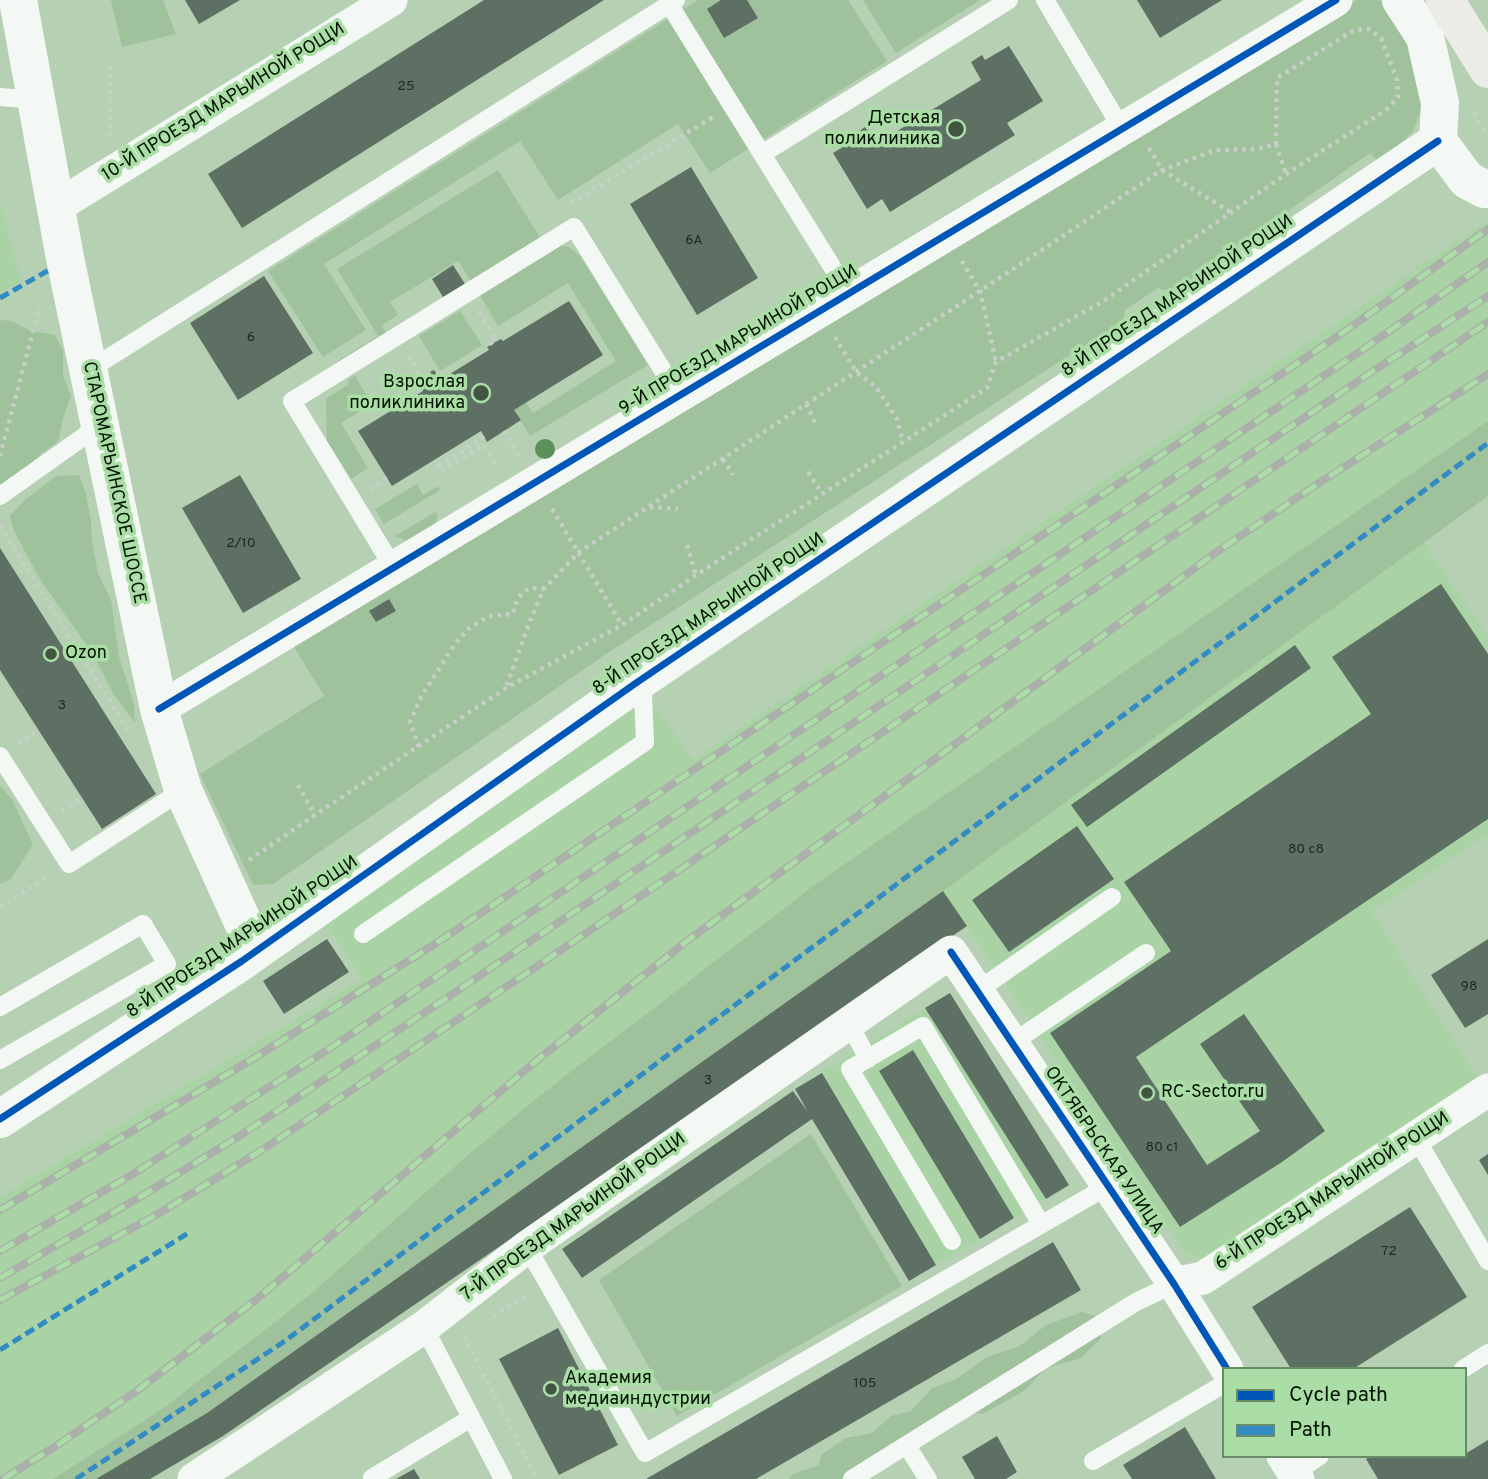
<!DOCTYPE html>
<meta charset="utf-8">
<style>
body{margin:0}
#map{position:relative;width:1488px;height:1479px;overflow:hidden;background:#b6d0b3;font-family:Overpass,sans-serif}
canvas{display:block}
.legend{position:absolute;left:1222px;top:1367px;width:245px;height:91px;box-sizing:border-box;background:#abdda6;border:2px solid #688c64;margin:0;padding:9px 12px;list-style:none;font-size:21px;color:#031302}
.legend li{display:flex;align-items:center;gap:14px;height:35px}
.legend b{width:35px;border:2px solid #688c64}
</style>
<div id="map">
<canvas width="1488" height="1479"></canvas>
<ul class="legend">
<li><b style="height:9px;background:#0057b8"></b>Cycle path</li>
<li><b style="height:9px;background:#338bc4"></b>Path</li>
</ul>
</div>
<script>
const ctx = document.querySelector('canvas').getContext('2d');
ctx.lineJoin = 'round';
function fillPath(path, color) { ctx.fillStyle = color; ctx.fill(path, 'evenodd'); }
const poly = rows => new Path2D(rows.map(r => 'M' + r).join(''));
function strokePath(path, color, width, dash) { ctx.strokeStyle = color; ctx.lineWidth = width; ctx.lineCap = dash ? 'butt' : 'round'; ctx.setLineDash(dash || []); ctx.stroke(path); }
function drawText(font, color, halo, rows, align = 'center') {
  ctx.font = font + ' Overpass,sans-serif'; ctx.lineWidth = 7; ctx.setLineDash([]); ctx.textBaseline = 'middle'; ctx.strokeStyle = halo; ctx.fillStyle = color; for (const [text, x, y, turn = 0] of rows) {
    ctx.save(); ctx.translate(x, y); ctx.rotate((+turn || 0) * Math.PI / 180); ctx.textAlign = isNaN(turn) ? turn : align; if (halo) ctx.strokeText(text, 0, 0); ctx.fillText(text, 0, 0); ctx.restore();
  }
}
const built = poly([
 [0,201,21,282,0,293],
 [1488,220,1488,421,817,883,543,1093,468,1155,306,1298,162,1409,53,1479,0,1479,0,1197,362,979,326,924,627,712,657,708,693,760],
 [1423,542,1488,637,1488,834,1372,912,1479,1080,1210,1261,1186,1253,943,891],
 [950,993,1069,1185,909,1281,795,1089]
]);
const green = poly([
 [111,0,163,0,176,34,122,47],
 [698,0,848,0,887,61,710,173,678,124,558,200,520,141,324,264,366,330,323,357,268,271],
 [863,0,980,0,896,53],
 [1357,0,1378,0,1387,3,1412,50,1425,99,1413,131,1381,164,1370,153,1173,292,1158,288,1125,310,1124,320,606,654,273,884,253,885,200,774,324,696,293,645],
 [498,170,541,239,471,281,458,261,390,302,398,315,382,325,387,334,338,364,336,362,378,336,337,269],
 [560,245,569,247,581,257,648,365,530,436,514,410,526,402,533,413,616,361,568,283,498,326,478,292],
 [460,311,482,345,440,371,419,336],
 [0,320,11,321,31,331,55,335,63,350,63,376,71,396,63,418,58,442,40,454,29,472,0,486],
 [355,376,372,404,341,423,368,468,351,479,327,441,326,399,349,384,348,380],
 [656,379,657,390,647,401,634,398,632,394],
 [1488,421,1488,496,943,891,207,1413,96,1479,53,1479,162,1409,306,1298,468,1155,543,1093,817,883],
 [79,475,86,494,91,521,92,542,98,573,111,600,119,657,134,704,135,723,114,695,93,654,41,581,13,529,10,515,25,500,56,476],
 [417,484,423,495,438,486,440,490,384,524,375,509],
 [435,512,438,516,434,532,409,542,395,536],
 [0,786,12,799,33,845,10,880,0,884],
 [811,1134,902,1286,677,1416,599,1280],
 [1082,1312,1098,1317,1101,1338,1081,1358,1046,1368,1024,1391,983,1414,965,1411,853,1479,789,1479,793,1474,819,1465,821,1455,846,1438,872,1433,891,1416,911,1411,931,1389,956,1379,987,1357,1020,1346,1046,1325]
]);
const building = poly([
 [185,0,240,0,199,24],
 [484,0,604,0,242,228,208,174],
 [721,0,747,0,758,18,724,38,707,9],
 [1137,0,1222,0,1160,38],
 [1009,46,1043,101,1007,123,1015,135,890,212,882,199,867,209,833,153,856,139,854,135,865,127,877,143,889,136,981,80,971,62,982,55,985,60],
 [691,167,758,278,697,315,630,204],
 [453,265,465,284,443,297,432,279],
 [264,276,313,353,238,400,190,323],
 [569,301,603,355,514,410,521,420,487,442,481,431,392,486,358,431,423,391,422,388,435,380,430,372,434,370,440,380,489,350,487,347,497,341,501,339,503,341],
 [240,475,301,579,243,613,182,508],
 [0,548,156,794,102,829,0,670],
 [1441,584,1488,654,1488,819,1136,1057,1207,1165,1260,1131,1200,1044,1244,1014,1325,1131,1282,1162,1180,1227,1050,1033,1171,951,1124,882,1371,714,1332,657],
 [389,599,396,611,376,622,369,611],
 [1295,645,1311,668,1087,827,1071,805],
 [1077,826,1114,879,1009,952,972,900],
 [943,891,967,926,223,1436,150,1479,96,1479,207,1413],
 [327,939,349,972,284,1014,263,981],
 [1488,939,1488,1014,1465,1028,1431,975],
 [950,993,1069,1185,1046,1199,925,1008],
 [913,1050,1014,1218,980,1239,879,1071],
 [822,1073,936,1265,909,1281,812,1119,582,1278,562,1249,793,1091,808,1112,795,1089],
 [1488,1154,1488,1175,1479,1160],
 [1410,1207,1467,1297,1353,1369,1291,1369,1252,1307],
 [1053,1242,1081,1290,756,1479,646,1479],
 [558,1328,618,1445,559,1475,499,1359],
 [1185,1427,1216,1479,1132,1479,1123,1465],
 [997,1436,1017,1472,1006,1479,975,1479,962,1457],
 [1488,1440,1488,1479,1378,1479,1366,1459,1370,1456,1465,1456,1465,1454],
 [414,1469,420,1479,396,1479]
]);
const path = poly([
 [1474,113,1488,136],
 [110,137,111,66],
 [1276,144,1286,174],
 [1149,148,1162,170,1232,213],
 [571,203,713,117],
 [962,261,980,291,996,362],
 [479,312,497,341],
 [835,337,856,372,876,387,897,419,903,443],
 [492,345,489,340,494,337],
 [409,356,426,385],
 [424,381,429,377,432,382],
 [806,404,815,422],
 [504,431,519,457],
 [484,436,477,442,439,466,442,471,484,445,497,466],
 [0,456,40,305],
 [723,459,733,475],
 [808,472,822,493],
 [370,489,387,478],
 [650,507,678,509],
 [552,509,622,625],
 [0,526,128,730],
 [687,545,696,575],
 [18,744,39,731],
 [419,747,410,722,421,697,454,645,468,629,489,616,513,614,515,605,522,593,530,588,544,589],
 [298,785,315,815],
 [62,811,82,798],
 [249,860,315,815,506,688,622,625,696,575,987,388,996,362,1105,300,1286,174,1386,110,1398,97,1397,80,1381,38,1369,29,1354,30,1277,78,1276,144,1257,149,1216,150,1162,170,980,291,579,552,544,589,530,621,506,688],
 [0,907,50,875],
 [493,1316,528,1295],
 [464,1336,537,1479]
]);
const service = poly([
 [1045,0,1122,129],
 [669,4,762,154],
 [0,97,36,100],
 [848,294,831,265,762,154,1009,0],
 [89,370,676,0],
 [0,496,100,425],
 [393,567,292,401,574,227,678,395],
 [0,756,69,864,183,790],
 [363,934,645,742,643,694,636,683],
 [977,991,1112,897],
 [0,1007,143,924,167,964,0,1060],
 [849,1023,868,1059],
 [1012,1043,1146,953],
 [1416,1138,1488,1261],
 [952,1241,850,1069,923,1026,1041,1224],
 [527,1247,645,1453,1108,1186],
 [424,1327,503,1479],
 [1463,1369,1488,1353],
 [907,1446,928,1479],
 [1093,1461,1224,1384],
 [1294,1473,1320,1456],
 [372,1478,471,1418],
 [852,1479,1136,1302,1174,1284]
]);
const minor = poly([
 [56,207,391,0],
 [159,709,1336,0],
 [1174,1284,1203,1278,1488,1090],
 [1283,1456,1298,1479],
 [194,1479,424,1327,527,1247,951,952,1174,1284,1227,1369]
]);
const tertiary = poly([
 [18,0,65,258,159,709,183,790,256,951],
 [1401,0,1425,37,1440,103,1438,141,1467,180,1484,189,1488,189],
 [0,1119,242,961,636,683,1438,141]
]);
const secondary = poly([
 [1445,0,1488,69]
]);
const rail = poly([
 [0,1210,251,1060,435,944,1351,327,1488,229],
 [0,1251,133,1174,335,1045,1365,348,1488,262],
 [0,1278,145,1194,244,1133,460,989,1373,371,1488,296],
 [0,1300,158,1214,262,1150,530,971,1488,322],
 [3,1479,53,1448,138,1390,257,1299,536,1061,687,941,1218,551,1316,485,1488,374]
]);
const quiet = poly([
 [0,298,49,270],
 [0,1350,190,1232],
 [76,1479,282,1343,1488,443]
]);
const cycleway = poly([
 [159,709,1336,0],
 [951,952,1174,1284,1227,1369],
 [0,1119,242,961,636,683,1438,141]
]);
const trees = [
 [545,449]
];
const markers = [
 [956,129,9,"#425540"],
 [481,393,9,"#425540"],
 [51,654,7,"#425540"],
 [1147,1093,7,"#425540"],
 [551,1389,7,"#425540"]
];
const numberNames = [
 ["25",406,87],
 ["6А",694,241],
 ["6",251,338],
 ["2/10",241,544],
 ["3",62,706],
 ["80 с8",1306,850],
 ["98",1469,987],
 ["3",708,1081],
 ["80 с1",1162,1148],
 ["72",1389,1252],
 ["105",865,1384]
];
const streetNames = [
 ["10-Й ПРОЕЗД МАРЬИНОЙ РОЩИ",224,103,-32],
 ["8-Й ПРОЕЗД МАРЬИНОЙ РОЩИ",1178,297,-34],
 ["9-Й ПРОЕЗД МАРЬИНОЙ РОЩИ",739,341,-31],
 ["СТАРОМАРЬИНСКОЕ ШОССЕ",113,483,78],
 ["8-Й ПРОЕЗД МАРЬИНОЙ РОЩИ",709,615,-34],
 ["8-Й ПРОЕЗД МАРЬИНОЙ РОЩИ",243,938,-34],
 ["ОКТЯБРЬСКАЯ УЛИЦА",1103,1151,56],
 ["6-Й ПРОЕЗД МАРЬИНОЙ РОЩИ",1333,1192,-33],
 ["7-Й ПРОЕЗД МАРЬИНОЙ РОЩИ",574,1218,-36]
];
const poiNames = [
 ["Детская",940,119,"right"],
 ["поликлиника",940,140,"right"],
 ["Взрослая",465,383,"right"],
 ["поликлиника",465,404,"right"],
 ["Ozon",65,654],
 ["RC-Sector.ru",1161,1093],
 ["Академия",565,1379],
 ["медиаиндустрии",565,1400]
];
fillPath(built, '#a9d3a5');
fillPath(green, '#9fc29c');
fillPath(building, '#5e7064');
strokePath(path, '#c7cfc7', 4.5, [3.5, 5]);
strokePath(service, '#f4f8f4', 18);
strokePath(minor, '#f4f8f4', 33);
strokePath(tertiary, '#f4f8f4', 38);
strokePath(secondary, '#eaece5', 38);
strokePath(rail, '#abb1aa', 8);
strokePath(rail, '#abdda6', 5, [16]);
strokePath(quiet, '#338bc4', 5, [10, 5]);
strokePath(cycleway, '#0057b8', 7);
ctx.fillStyle = '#5b9059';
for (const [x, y] of trees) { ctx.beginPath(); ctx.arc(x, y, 10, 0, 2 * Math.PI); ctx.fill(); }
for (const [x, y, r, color] of markers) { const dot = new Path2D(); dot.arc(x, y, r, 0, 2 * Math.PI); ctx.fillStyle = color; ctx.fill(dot); strokePath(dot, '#abdda6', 2.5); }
drawText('14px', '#1a2a1a', null, numberNames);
drawText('18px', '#031302', '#abdda6', streetNames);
drawText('18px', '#031302', '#abdda6', poiNames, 'left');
</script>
